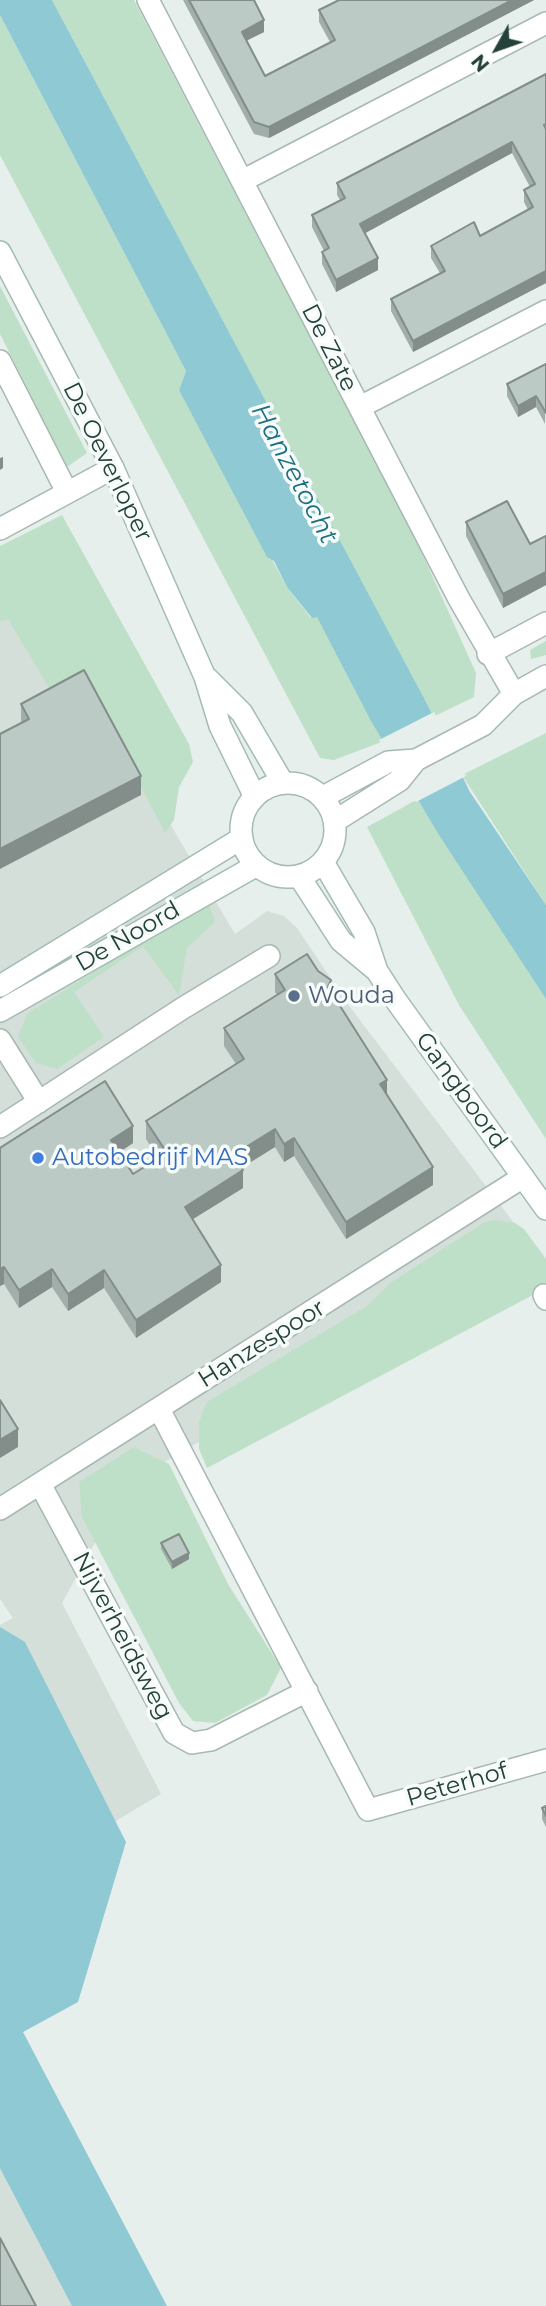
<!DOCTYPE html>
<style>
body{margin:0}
#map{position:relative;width:546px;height:2306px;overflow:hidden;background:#e6efeb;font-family:Montserrat,sans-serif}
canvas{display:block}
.north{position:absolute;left:462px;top:14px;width:70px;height:70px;-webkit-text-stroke:5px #f7fbf9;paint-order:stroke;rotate:230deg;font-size:19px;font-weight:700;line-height:28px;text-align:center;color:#24423a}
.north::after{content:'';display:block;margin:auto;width:24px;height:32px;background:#24423a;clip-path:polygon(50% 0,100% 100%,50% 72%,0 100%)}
</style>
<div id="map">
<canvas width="546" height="2306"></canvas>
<div class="north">N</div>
</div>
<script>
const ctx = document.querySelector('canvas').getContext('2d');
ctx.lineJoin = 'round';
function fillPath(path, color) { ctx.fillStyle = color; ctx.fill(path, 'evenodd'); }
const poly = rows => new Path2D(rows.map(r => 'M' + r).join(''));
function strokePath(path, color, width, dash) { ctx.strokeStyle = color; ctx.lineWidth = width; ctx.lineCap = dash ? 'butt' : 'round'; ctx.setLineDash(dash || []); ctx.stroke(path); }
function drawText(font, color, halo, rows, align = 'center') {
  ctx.font = font + ' Montserrat,sans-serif'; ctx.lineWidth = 7; ctx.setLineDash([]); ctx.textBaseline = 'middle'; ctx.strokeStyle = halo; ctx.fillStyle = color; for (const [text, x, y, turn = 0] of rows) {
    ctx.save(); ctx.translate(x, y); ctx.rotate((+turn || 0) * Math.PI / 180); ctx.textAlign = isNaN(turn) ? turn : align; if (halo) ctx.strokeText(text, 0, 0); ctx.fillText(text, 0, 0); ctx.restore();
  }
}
const built = poly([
 [0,582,166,817,235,934,267,911,284,916,297,928,350,1007,533,1248,127,1484,62,1603,161,1794,0,1890,0,1625,13,1618,0,1599],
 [0,2120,101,2306,0,2306]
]);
const green = poly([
 [52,0,134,0,418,544,476,673,474,697,433,717],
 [0,15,186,371,179,390,287,587,311,618,317,616,384,741,334,760,320,758,0,155],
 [0,286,87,453,67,467,0,334],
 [62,515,189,744,193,762,179,787,174,820,165,833,91,690,58,703,8,619,0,622,0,546],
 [546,641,546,655,531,659,530,650],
 [546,733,546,905,462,775],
 [418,799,546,999,546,1139,459,1005,367,827],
 [208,900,215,922,187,948,179,995,143,946,74,992,104,1037,57,1069,36,1063,18,1037,27,1014],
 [494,1220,515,1223,524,1229,546,1259,546,1288,207,1468,199,1449,199,1422,207,1402,367,1306,393,1281,485,1222],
 [134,1447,169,1464,228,1584,281,1668,267,1695,215,1723,193,1721,179,1703,82,1517,79,1482]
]);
const water = poly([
 [0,0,52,0,427,704,470,792,546,905,546,999,439,835,371,721,317,617,312,618,287,587,274,561,267,557,179,390,186,371,0,15],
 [0,1627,25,1642,126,1842,78,2002,23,2032,167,2306,72,2306,0,2168]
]);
const pier = poly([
 [434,712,466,776,416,802,379,740]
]);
const street = poly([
 [148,0,459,599,514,694],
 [242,181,546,23],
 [0,361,67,492],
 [360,407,546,311],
 [0,529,113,468],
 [488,654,546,623],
 [323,797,388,762,416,760,483,725,514,694,546,676],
 [335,821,400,780,416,760],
 [0,1040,39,1102],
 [0,1127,183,1008,269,956],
 [544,1295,546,1299],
 [159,1409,368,1810,546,1760],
 [40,1484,174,1733,192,1743,211,1740,307,1691],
 [0,1509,523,1177]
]);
const secondary = poly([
 [0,252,113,468,205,677,220,726,255,797],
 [207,678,242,713,283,783],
 '241 830a47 47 0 1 1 94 0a47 47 0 1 1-94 0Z',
 [323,862,364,932,377,971,395,999,546,1209],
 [299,876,341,941,377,971],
 [0,986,242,838],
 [0,1011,257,865]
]);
const wall = poly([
 [183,0,254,0,264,32,247,40,265,76,330,42,319,22,319,10,339,0,534,0,269,138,254,134],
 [546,74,546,283,413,352,391,311,391,299,440,273,431,258,431,246,480,236,528,210,524,202,524,190,530,187,512,153,365,233,378,270,336,292,322,264,322,252,324,251,312,227,312,215,340,200,337,195,337,183],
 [546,364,545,424,536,407,518,417,507,396,507,384],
 [466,522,530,544,546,536,546,585,503,608,466,536],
 [21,704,141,795,21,723],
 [275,974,331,991,387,1095,433,1185,346,1239,294,1156,284,1162,275,1147,241,1168,243,1188,193,1219,221,1282,136,1338,104,1288,68,1311,52,1287,19,1308,4,1284,0,1286,0,1148,133,1143,119,1152,133,1174,158,1158,146,1139,146,1121,236,1064,224,1046,224,1028,277,995,275,992],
 [161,1543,189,1559,172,1569,161,1549],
 [546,1806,546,1827,542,1819,542,1808]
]);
const shadedWall = poly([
 [512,0,534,0,269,138,269,127],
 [264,20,264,32,242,43,242,32],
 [512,142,512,153,360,236,360,224],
 [378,258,378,270,336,292,336,280],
 [546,271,546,283,413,352,413,341],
 [536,396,536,407,518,417,518,406],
 [3,457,3,468,0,470,0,458],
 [546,572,546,585,503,608,503,594],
 [141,776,141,795,0,869,0,849],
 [387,1080,387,1098,380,1084],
 [133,1126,133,1143,111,1158,111,1140],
 [275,1129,275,1147,233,1173,233,1155],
 [294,1138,294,1156,284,1162,284,1144],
 [433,1167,433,1185,346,1239,346,1222],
 [243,1170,243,1188,185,1224,185,1207],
 [221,1265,221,1282,136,1338,136,1320],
 [4,1267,4,1284,0,1286,0,1269],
 [52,1269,52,1287,19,1308,19,1290],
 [104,1270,104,1288,68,1311,68,1294],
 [18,1429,18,1447,0,1458,0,1440],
 [189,1553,189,1559,172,1569,172,1562]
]);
const building = poly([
 [189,0,254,0,264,20,242,32,265,76,335,40,319,10,339,0,512,0,269,127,254,122,189,0],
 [546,74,546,124,544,125,546,129,546,271,413,341,391,299,445,271,431,246,474,222,480,236,533,207,524,190,535,184,512,142,360,224,378,258,336,280,322,252,329,248,312,215,345,198,337,183,546,74],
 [546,364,546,413,536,396,518,406,507,384,546,364],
 [507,501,530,544,546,536,546,572,503,594,466,522,507,501],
 [84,670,141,776,0,849,0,734,29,719,21,704,84,670],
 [307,954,318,971,331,980,328,987,387,1080,380,1084,433,1167,346,1222,294,1138,284,1144,275,1129,233,1155,243,1170,185,1207,221,1265,136,1320,104,1270,68,1294,52,1269,19,1290,4,1267,0,1269,0,1148,105,1081,133,1126,111,1140,133,1174,167,1153,146,1121,244,1059,224,1028,285,990,275,974,307,954],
 [0,1400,18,1429,0,1440,0,1400],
 [179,1534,189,1553,172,1562,161,1543,179,1534],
 [546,1806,546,1816,542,1808,546,1806],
 [0,2238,36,2306,0,2306,0,2238]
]);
const markers = [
 [294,996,7,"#5c6f8a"],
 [38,1158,7,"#3f7fe0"]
];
const streetNames = [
 ["De Zate",329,348,63],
 ["De Oeverloper",107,462,64],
 ["De Noord",128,937,-30],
 ["Gangboord",461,1091,54],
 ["Hanzespoor",262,1344,-32],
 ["Nijverheidsweg",122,1636,62],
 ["Peterhof",457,1785,-16]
];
const serviceNames = [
 ["Wouda",308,996]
];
const shopNames = [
 ["Autobedrijf MAS",52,1158]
];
const waterNames = [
 ["Hanzetocht",294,474,62]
];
fillPath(built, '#d4dfda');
fillPath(green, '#bfe0c8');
fillPath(water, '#8ec9d4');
fillPath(pier, '#e6efeb');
strokePath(street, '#a8b8b2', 24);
strokePath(secondary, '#a4bbb3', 24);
strokePath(street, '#fff', 21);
strokePath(secondary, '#fff', 21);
fillPath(wall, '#a1aea9');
fillPath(shadedWall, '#838d89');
fillPath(building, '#bbcac4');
strokePath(building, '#838d89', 2);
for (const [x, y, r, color] of markers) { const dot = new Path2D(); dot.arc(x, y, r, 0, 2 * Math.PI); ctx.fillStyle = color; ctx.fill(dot); strokePath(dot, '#f7fbf9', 2.5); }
drawText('24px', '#24423a', '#f7fbf9', streetNames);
drawText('24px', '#4e5e75', '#f7fbf9', serviceNames, 'left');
drawText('24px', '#366cbe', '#f7fbf9', shopNames, 'left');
drawText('italic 26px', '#1c6f80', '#f7fbf9', waterNames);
</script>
